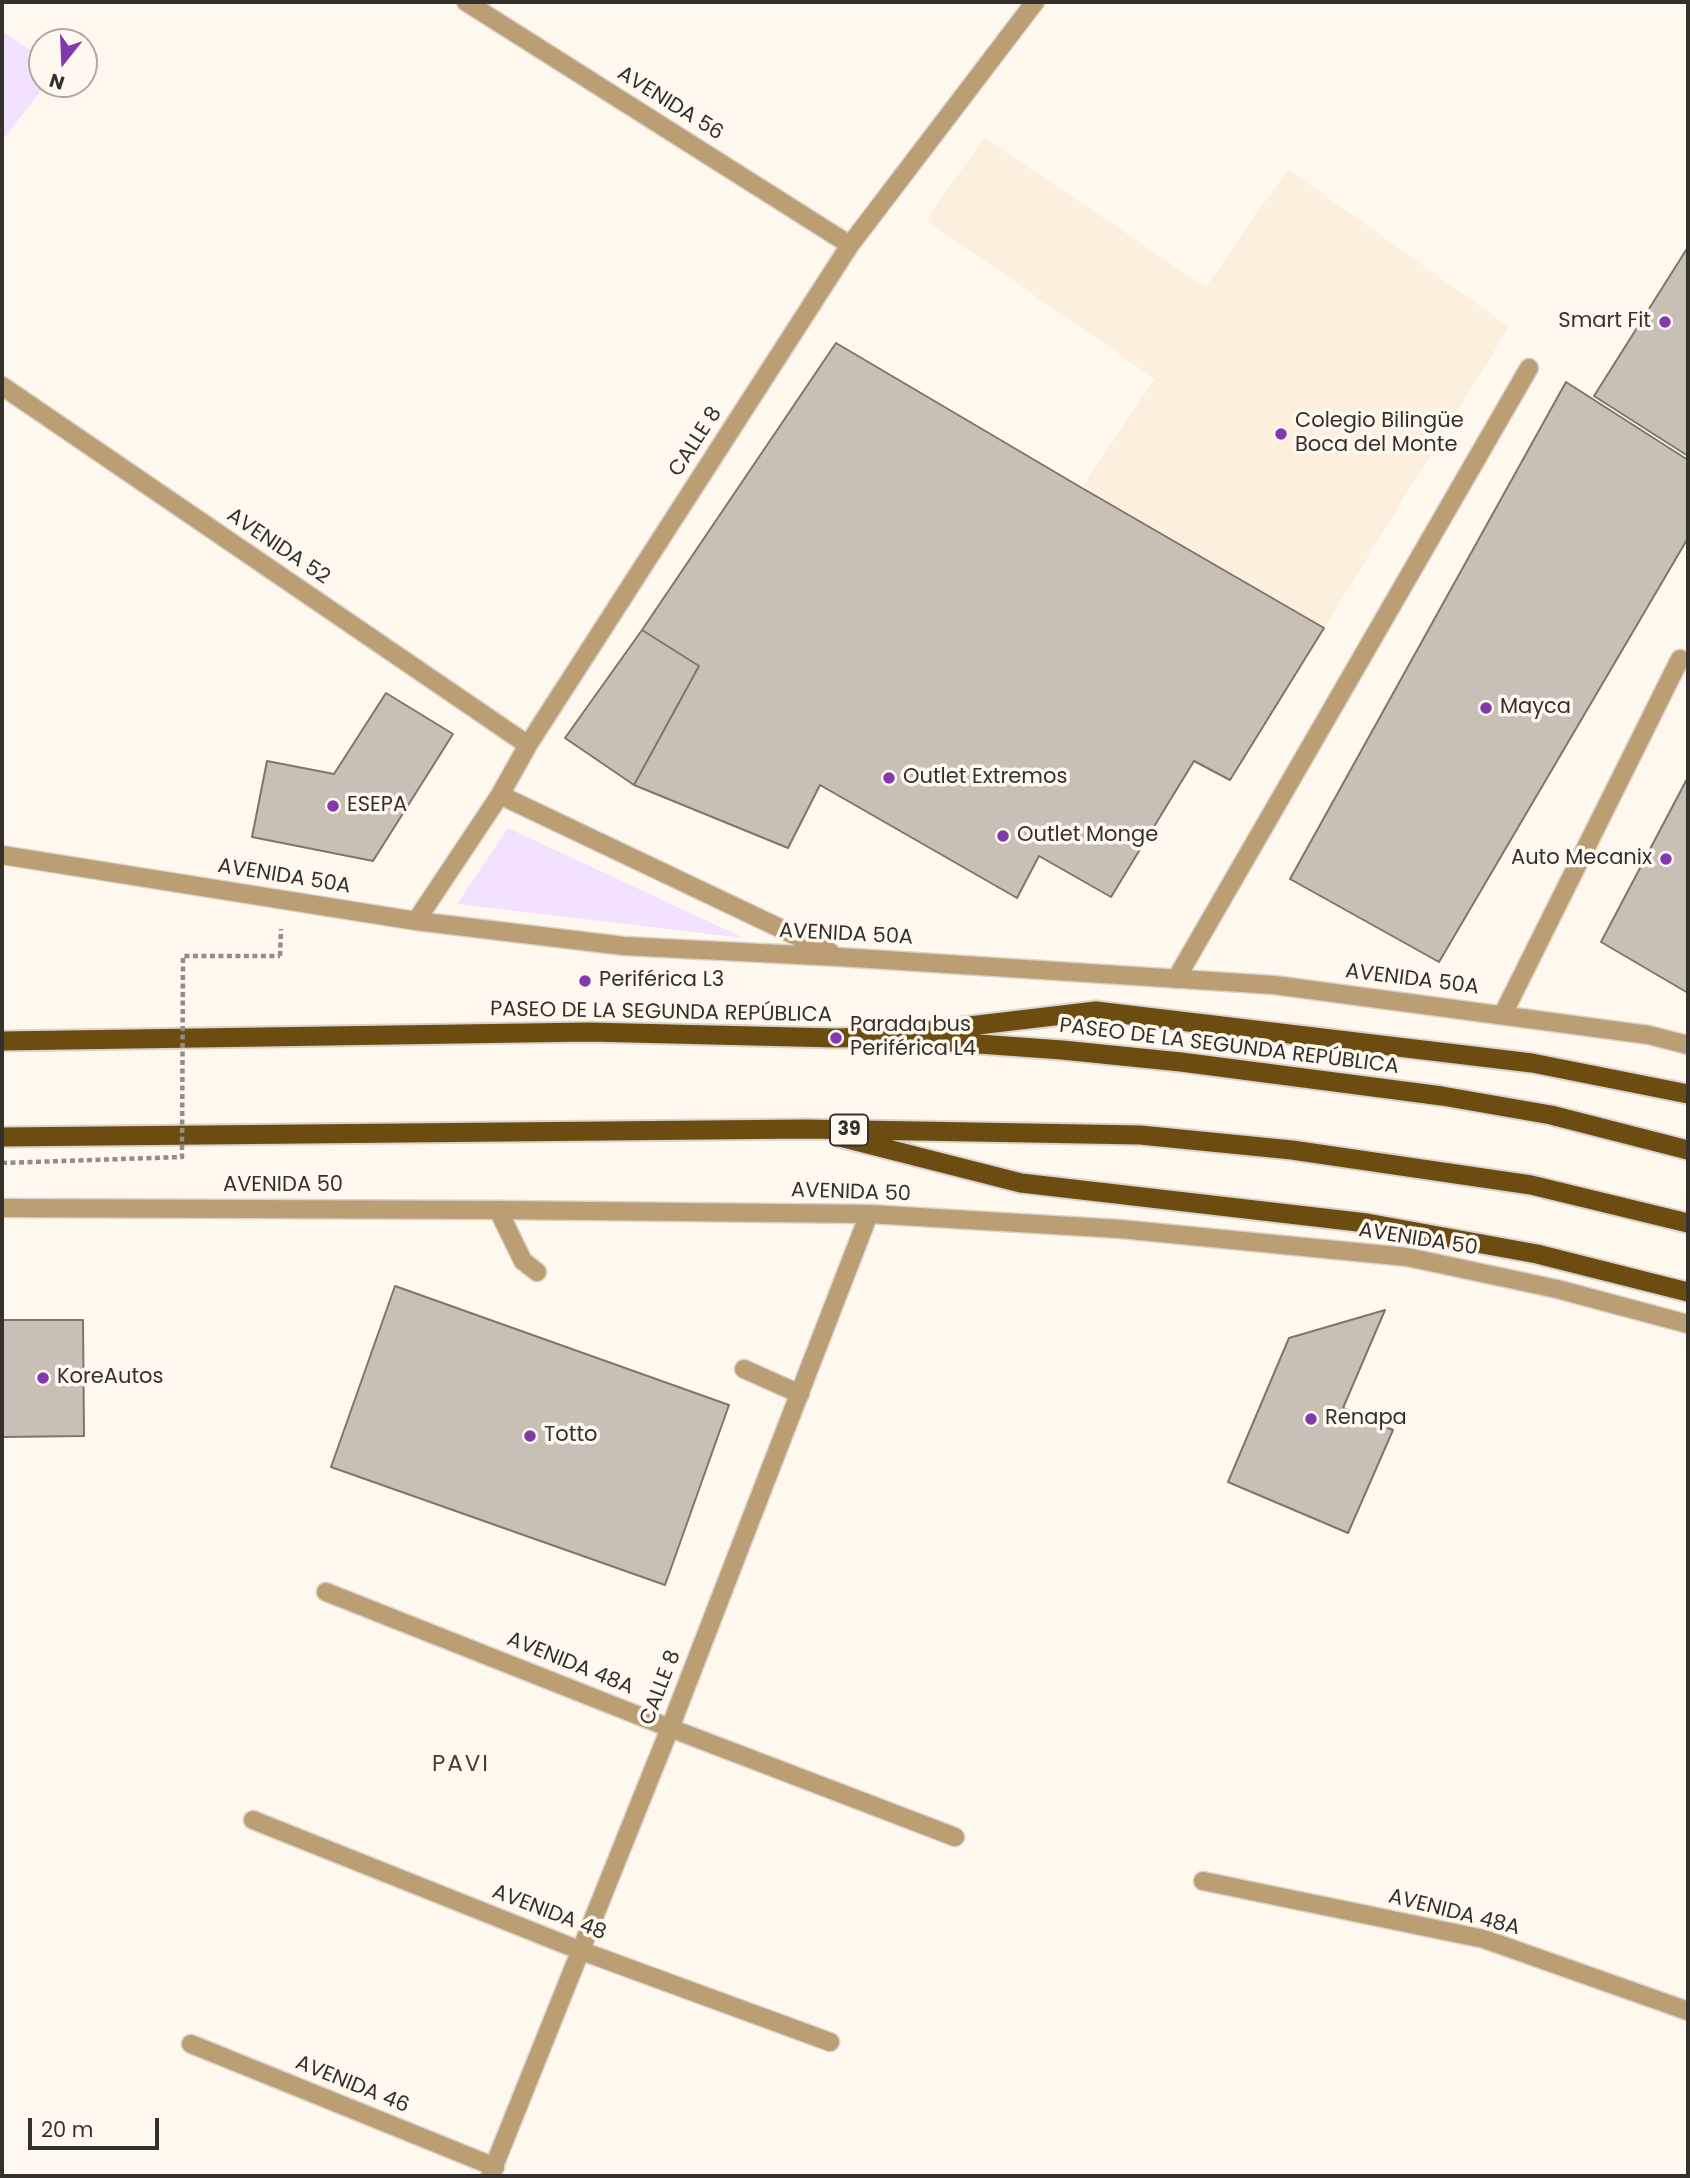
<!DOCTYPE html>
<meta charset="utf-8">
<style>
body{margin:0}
#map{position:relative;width:1690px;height:2178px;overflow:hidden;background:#fef8ef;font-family:Poppins,sans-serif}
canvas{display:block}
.frame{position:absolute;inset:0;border:4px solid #34312d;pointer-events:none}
.north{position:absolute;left:28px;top:28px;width:70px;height:70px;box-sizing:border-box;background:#fef8ef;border:2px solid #ada8a1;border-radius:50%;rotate:198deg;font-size:19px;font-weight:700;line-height:28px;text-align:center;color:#34312d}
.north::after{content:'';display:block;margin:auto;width:24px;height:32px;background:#8239ab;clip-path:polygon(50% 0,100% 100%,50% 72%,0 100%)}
.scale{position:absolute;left:28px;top:2118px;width:131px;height:32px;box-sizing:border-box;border:4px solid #34312d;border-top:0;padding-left:9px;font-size:21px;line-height:24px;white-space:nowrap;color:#34312d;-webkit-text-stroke:5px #fef8ef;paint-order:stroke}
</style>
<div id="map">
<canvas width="1690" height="2178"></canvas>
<div class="frame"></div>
<div class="north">N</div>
<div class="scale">20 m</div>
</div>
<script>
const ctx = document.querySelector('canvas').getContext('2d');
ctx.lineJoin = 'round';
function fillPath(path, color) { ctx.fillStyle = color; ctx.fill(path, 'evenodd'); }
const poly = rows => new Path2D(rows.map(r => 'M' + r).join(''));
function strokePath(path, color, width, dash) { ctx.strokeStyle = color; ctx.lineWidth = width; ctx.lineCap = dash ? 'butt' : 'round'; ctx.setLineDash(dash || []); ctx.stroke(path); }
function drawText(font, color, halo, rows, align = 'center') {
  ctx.font = font + ' Poppins,sans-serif'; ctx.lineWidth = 7; ctx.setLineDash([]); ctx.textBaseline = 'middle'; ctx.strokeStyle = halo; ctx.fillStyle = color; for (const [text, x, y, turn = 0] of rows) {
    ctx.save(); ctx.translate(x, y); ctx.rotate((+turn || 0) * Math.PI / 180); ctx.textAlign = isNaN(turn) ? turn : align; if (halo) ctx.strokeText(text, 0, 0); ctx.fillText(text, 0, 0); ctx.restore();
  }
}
const built = poly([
 [984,138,1206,287,1288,169,1509,327,1324,628,1082,488,1155,379,926,220]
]);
const green = poly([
 [2,31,42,58,42,84,46,84,2,141],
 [508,828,744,938,457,904]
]);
const building = poly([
 [1688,247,1688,456,1594,396,1688,247],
 [836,343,1082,488,1324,628,1230,780,1194,761,1111,897,1039,856,1017,898,820,785,788,848,634,785,699,666,642,630,836,343],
 [1566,382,1688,460,1688,538,1439,962,1290,879,1566,382],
 [642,630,699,666,634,785,565,738,642,630],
 [386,693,453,734,373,861,252,837,267,761,334,774,386,693],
 [1688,777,1688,993,1601,942,1688,777],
 [395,1286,729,1405,665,1585,331,1467,395,1286],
 [1385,1310,1343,1408,1393,1430,1348,1533,1228,1482,1289,1338,1385,1310],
 [2,1320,83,1320,84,1436,2,1437,2,1320]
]);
const path = poly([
 [280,956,281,929]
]);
const service = poly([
 [1176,979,1529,368],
 [1503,1014,1680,659],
 [498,1210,523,1261,537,1272],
 [744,1369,800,1394]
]);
const minor = poly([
 [466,2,850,245],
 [2,386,528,745],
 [500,795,830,952],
 [2,855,416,921,624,946,839,957,1274,985,1649,1035,1688,1045],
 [416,921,500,795,528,745,850,245,1035,2],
 [2,1208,498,1210,869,1214,1120,1229,1407,1257,1557,1289,1688,1324],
 [326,1592,670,1728,955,1837],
 [253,1820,579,1950,830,2042],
 [1203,1881,1484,1939,1688,2011],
 [191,2044,495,2167],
 [490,2176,670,1728,869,1214]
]);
const trunk = poly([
 [927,1031,1096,1011,1532,1063,1688,1094],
 [2,1041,589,1032,836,1038,882,1037,1062,1050,1181,1062,1442,1096,1551,1115,1688,1150],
 [2,1137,805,1129,1140,1135,1292,1150,1531,1185,1688,1223],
 [840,1137,1021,1183,1367,1223,1537,1254,1688,1292]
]);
const pathBridge = poly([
 [2,1163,182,1157,183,956,280,956]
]);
const markers = [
 [1665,322,7,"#8239ab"],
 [1281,434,7,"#8239ab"],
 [1486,708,7,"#8239ab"],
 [889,778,7,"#8239ab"],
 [333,806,7,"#8239ab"],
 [1003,836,7,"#8239ab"],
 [1666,859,7,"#8239ab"],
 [585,981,7,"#8239ab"],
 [836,1038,7,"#8239ab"],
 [43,1378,7,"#8239ab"],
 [1311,1419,7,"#8239ab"],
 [530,1436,7,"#8239ab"]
];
const shields = [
 [849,1130,38]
];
const shieldNames = [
 ["39",849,1130]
];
const streetNames = [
 ["AVENIDA 56",670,104,32],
 ["CALLE 8",696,442,-57],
 ["AVENIDA 52",278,547,34],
 ["AVENIDA 50A",284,877,9],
 ["AVENIDA 50A",846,935,3],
 ["AVENIDA 50A",1412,980,7],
 ["PASEO DE LA SEGUNDA REPÚBLICA",661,1013,1],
 ["PASEO DE LA SEGUNDA REPÚBLICA",1229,1047,7],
 ["AVENIDA 50",283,1186],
 ["AVENIDA 50",851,1193,2],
 ["AVENIDA 50",1418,1240,9],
 ["AVENIDA 48A",570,1664,22],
 ["CALLE 8",661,1688,-69],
 ["AVENIDA 48",549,1913,21],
 ["AVENIDA 48A",1454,1913,14],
 ["AVENIDA 46",352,2085,22]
];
const poiNames = [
 ["Smart Fit",1651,322,"right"],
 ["Colegio Bilingüe",1295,422],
 ["Boca del Monte",1295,446],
 ["Mayca",1500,708],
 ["Outlet Extremos",903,778],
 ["ESEPA",347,806],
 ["Outlet Monge",1017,836],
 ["Auto Mecanix",1652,859,"right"],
 ["Periférica L3",599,981],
 ["Parada bus",850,1026],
 ["Periférica L4",850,1050],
 ["KoreAutos",57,1378],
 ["Renapa",1325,1419],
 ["Totto",544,1436]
];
const neighbourhoodNames = [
 ["PAVI",461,1765]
];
fillPath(built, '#fcefde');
fillPath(green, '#f2e1ff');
fillPath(building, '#c8c0b6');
strokePath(building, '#7d766d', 2);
strokePath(service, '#dad4cc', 21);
strokePath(minor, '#dad4cc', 21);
strokePath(trunk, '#dad4cc', 23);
strokePath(path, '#908c86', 4.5, [5, 3.5]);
strokePath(service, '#bc9e74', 18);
strokePath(minor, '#bc9e74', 18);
strokePath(trunk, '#6c4c10', 19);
strokePath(pathBridge, '#908c86', 4.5, [5, 3.5]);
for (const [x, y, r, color] of markers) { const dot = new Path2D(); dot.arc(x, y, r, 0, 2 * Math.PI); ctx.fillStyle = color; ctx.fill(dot); strokePath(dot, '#fef8ef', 2.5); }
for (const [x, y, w] of shields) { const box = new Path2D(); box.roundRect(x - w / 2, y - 15.5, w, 31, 5); ctx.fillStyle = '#fef8ef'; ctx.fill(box); strokePath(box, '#34312d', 2); }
drawText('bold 19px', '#34312d', null, shieldNames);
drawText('21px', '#34312d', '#fef8ef', streetNames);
drawText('21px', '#34312d', '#fef8ef', poiNames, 'left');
ctx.letterSpacing = '2px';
drawText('23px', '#453f36', '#fef8ef', neighbourhoodNames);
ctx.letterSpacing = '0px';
</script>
